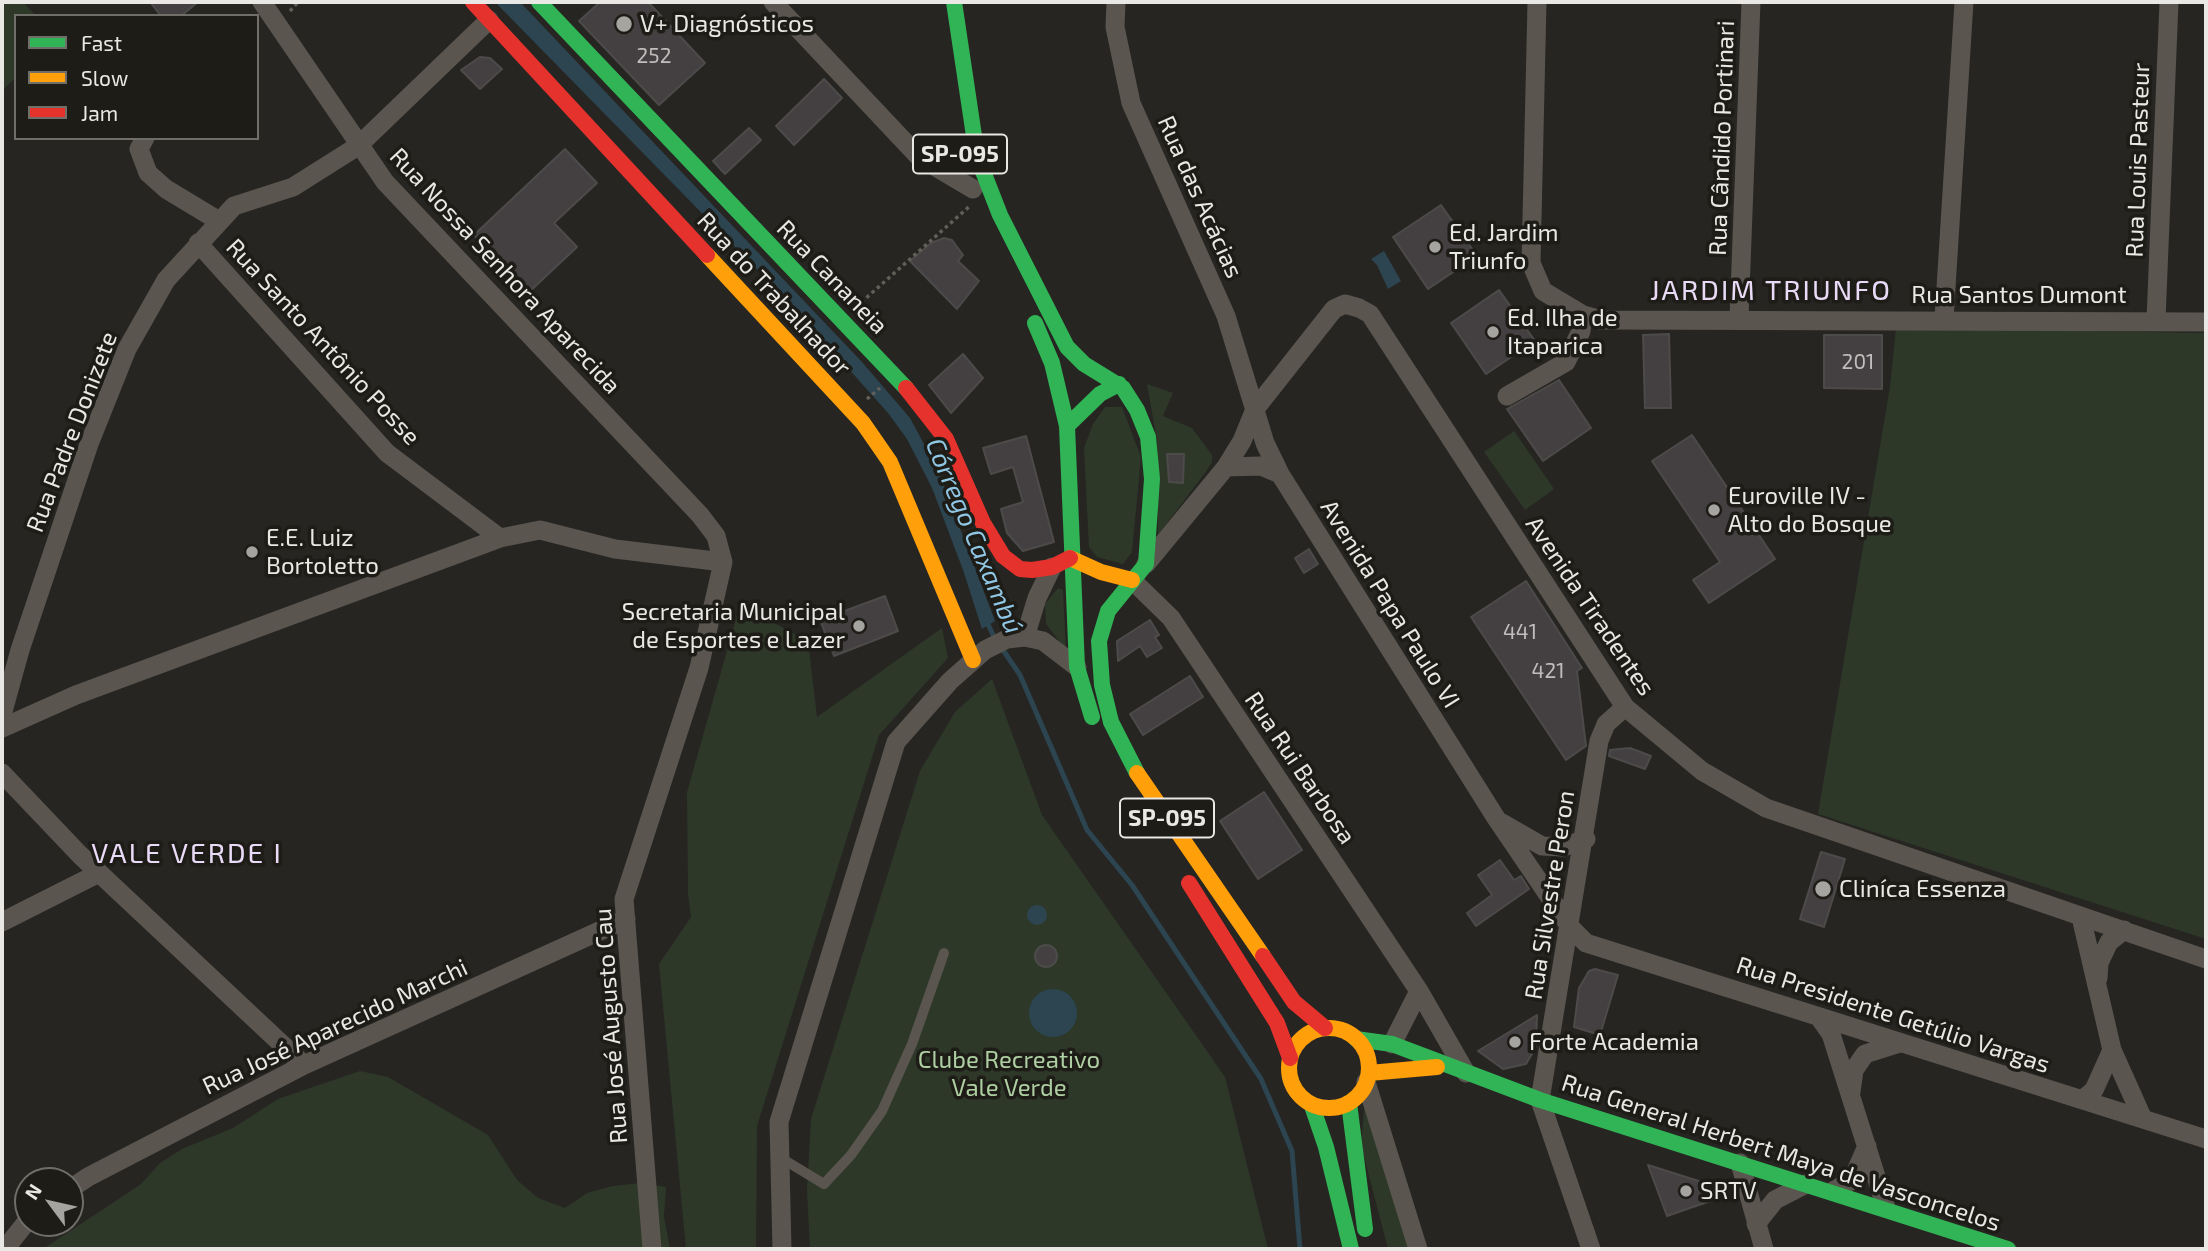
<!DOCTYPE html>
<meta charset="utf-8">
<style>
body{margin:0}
#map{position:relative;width:2208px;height:1251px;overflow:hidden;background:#262522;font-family:"Exo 2",sans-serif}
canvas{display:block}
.frame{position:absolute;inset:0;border:4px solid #e9e8e4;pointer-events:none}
.legend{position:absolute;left:14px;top:14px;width:245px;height:126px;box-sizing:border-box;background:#1e1c17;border:2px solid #6f6e69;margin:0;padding:9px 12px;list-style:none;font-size:21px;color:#e9e8e4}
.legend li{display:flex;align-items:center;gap:14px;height:35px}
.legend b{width:35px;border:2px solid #6f6e69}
.north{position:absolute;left:14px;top:1167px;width:70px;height:70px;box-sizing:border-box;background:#1e1c17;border:2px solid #6f6e69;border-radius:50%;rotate:303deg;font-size:19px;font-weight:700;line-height:28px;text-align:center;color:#e9e8e4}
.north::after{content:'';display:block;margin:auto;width:24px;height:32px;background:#a5a4a0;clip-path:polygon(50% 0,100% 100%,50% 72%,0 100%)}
</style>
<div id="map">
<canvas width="2208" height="1251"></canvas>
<div class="frame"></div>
<ul class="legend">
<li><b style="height:9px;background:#30b455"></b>Fast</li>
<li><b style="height:9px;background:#ff9f0a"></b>Slow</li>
<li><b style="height:9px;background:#e5322d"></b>Jam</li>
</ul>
<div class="north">N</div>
</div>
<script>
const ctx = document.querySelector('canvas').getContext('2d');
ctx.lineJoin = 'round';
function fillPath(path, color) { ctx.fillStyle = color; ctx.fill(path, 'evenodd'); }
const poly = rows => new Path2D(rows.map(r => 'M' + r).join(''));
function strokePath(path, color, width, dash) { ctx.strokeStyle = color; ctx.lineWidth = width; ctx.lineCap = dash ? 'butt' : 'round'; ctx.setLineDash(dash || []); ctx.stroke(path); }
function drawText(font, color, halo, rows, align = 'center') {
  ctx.font = font + ' "Exo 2",sans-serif'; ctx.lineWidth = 7; ctx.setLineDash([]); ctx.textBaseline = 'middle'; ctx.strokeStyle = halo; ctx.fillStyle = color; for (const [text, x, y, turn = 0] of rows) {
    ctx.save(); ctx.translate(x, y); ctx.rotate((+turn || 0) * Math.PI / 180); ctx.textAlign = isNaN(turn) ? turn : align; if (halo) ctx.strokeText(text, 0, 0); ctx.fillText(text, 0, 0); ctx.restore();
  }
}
const green = poly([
 [2,2,23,2,36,16,16,16,16,77,2,91],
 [1896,328,2206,333,2206,939,1818,814,1890,387],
 [1147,384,1173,393,1163,416,1192,428,1212,455,1212,462,1205,473,1158,535,1157,441],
 [1105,407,1122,407,1141,457,1132,552,1123,564,1097,557,1089,547,1084,448,1093,424],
 [1514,431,1554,489,1525,510,1484,452],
 [1058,588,1063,590,1066,650,1046,624,1045,604],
 [740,605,808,641,817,717,942,628,948,658,879,735,757,1126,756,1249,686,1249,659,964,691,917,688,894,687,792],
 [992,679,1042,815,1225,1077,1268,1249,810,1249,807,1191,811,1119,920,771,955,712],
 [360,1071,388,1077,488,1135,517,1180,538,1198,565,1208,587,1193,613,1186,640,1183,666,1187,664,1216,670,1249,43,1249,141,1184,160,1163,182,1149,233,1128,278,1099],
 [1365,1099,1411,1249,1388,1249,1361,1145]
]);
const water = poly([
 [495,2,520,2,862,362,910,418,938,470,995,621,982,629,963,570,932,488,907,439,888,413,788,301],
 [1384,251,1401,281,1388,289,1377,265,1371,259],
 '1027 915a10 10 0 1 1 20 0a10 10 0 1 1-20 0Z',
 '1029 1013a24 24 0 1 1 48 0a24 24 0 1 1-48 0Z'
]);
const stream = poly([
 [986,620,995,639],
 [1001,647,1020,675,1087,830,1132,885,1261,1079,1292,1151,1300,1249]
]);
const building = poly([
 [150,2,198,2,181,16,161,16,150,2],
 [600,2,648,2,705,63,659,105,579,21,600,2],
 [480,57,490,58,502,69,480,89,461,70,480,57],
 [824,79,842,98,794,145,776,126,824,79],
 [749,128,761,140,725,174,713,161,749,128],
 [565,149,597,183,554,223,577,247,528,293,474,235,565,149],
 [1441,205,1477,256,1428,289,1393,237,1441,205],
 [944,238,952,240,963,255,958,261,979,281,957,309,910,261,931,243,944,238],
 [1499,290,1535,341,1486,374,1451,323,1499,290],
 [1669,334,1671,408,1645,408,1643,335,1669,334],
 [1824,335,1882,335,1882,389,1824,388,1824,335],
 [963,354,983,378,951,413,929,385,963,354],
 [1559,380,1591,428,1543,461,1507,409,1559,380],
 [1692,435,1775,559,1709,603,1693,580,1720,562,1652,461,1692,435],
 [1026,436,1054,542,1023,551,1007,533,1001,509,1023,502,1013,467,991,474,983,448,1026,436],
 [1167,454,1184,454,1183,483,1169,482,1167,454],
 [1309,549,1318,564,1304,573,1295,558,1309,549],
 [1526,581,1582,668,1577,671,1586,746,1566,760,1471,617,1526,581],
 [885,596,898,631,834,656,820,620,885,596],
 [1150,620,1159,635,1155,637,1162,648,1147,657,1140,646,1118,661,1117,641,1150,620],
 [1190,676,1203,697,1143,735,1130,714,1190,676],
 [1630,748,1651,756,1645,769,1609,756,1610,750,1630,748],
 [1264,792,1302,850,1258,879,1220,821,1264,792],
 [1821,852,1845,859,1824,927,1800,919,1821,852],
 [1500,860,1514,880,1521,876,1529,889,1476,926,1467,913,1492,895,1478,875,1500,860],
 '1035 956a11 11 0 1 1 22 0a11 11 0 1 1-22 0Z',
 [1595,969,1618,975,1600,1035,1574,1027,1579,988,1589,971,1595,969],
 [1537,1015,1536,1047,1526,1064,1503,1069,1478,1051,1537,1015],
 [1648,1165,1708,1184,1719,1198,1667,1216,1648,1165]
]);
const path = poly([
 [290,11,298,2],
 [856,307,971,205],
 [867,399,880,388]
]);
const lane = poly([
 [781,1158,824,1184,851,1155,882,1111,912,1044,944,953]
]);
const street = poly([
 [262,2,385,182,700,515,716,536,723,562,699,668,624,899,652,1249],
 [773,2,919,157,973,189],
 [1116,2,1115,27,1131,103,1226,316,1265,443,1280,474,1496,818,1570,927,1586,943,2206,1139],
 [1537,2,1531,263,1543,291,1583,315,1601,320,2206,322],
 [145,138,139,149,148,173,166,189,219,221],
 [198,243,387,453,500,538,540,530,615,549,723,562],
 [1739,318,1751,2],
 [1944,319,1964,2],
 [2156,320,2169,2],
 [1507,396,1566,362,1581,331,1583,315],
 [1226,467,1261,466,1280,474],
 [1146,564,1226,467,1242,441,1255,409,1334,309,1345,304,1359,308,1370,314,1625,707,1702,771,1766,808,2206,959],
 [1132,580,1171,618,1419,991,1466,1073],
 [1025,637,1037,598,1052,567],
 [2,715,20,650,89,444,127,349,166,280,234,206,293,187,358,146,489,20],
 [2,728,76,695,500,538],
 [2,773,80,855,304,1065],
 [1502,823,1542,846,1563,847,1586,839],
 [2081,917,2112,1050,2142,1117],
 [2,922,99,873],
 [2098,978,2099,963,2109,942,2124,930],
 [1819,1017,1831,1034,1886,1208],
 [1392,1044,1419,991],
 [1366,1082,1418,1249],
 [1851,1092,1854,1070,1865,1054,1900,1043],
 [2082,1100,2094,1090,2112,1050],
 [1740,1163,1764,1249],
 [70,1189,88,1177,304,1065,626,919],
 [1833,1191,1852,1180,1867,1146],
 [1756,1224,1775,1200,1806,1184],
 [5,1249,28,1220],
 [782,1249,779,1122,896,742,950,681,985,650,1007,639,1025,637,1043,641,1077,667],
 [1591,1249,1540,1100,1599,741,1606,724,1625,707]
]);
const fast = poly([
 [539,2,906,388],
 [954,2,977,156,1000,215,1067,347,1084,364,1123,388,1137,410,1148,437,1152,479,1146,564,1108,611,1099,641,1102,685,1111,722,1137,773],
 [1035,323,1052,363,1067,426,1077,667,1092,717],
 [1067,426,1100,394,1119,384],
 [1356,1039,1392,1044,1540,1100,2008,1249],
 [1349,1103,1365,1229],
 [1312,1106,1326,1147,1351,1249]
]);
const slow = poly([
 [707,255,863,423,890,462,973,660],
 [1070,558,1101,572,1132,580],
 [1137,773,1263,956],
 '1289 1068a40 40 0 1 1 80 0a40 40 0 1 1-80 0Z',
 [1369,1073,1437,1067]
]);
const jam = poly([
 [473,2,707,255],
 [906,388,946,439,983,523,1003,556,1020,569,1032,570,1052,567,1070,558],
 [1189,883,1277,1023,1290,1058],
 [1263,956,1294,1002,1325,1028]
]);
const markers = [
 [624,24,9,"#a5a4a0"],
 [1435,247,7,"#a5a4a0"],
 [1493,332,7,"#a5a4a0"],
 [1714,510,7,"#a5a4a0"],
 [252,552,7,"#a5a4a0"],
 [859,626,7,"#a5a4a0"],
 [1823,889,9,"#a5a4a0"],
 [1515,1042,7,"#a5a4a0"],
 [1686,1191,7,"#a5a4a0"]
];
const numberNames = [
 ["252",654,56],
 ["201",1858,362],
 ["441",1520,632],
 ["421",1548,671]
];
const shields = [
 [960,154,94],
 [1167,818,94]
];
const shieldNames = [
 ["SP-095",960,154],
 ["SP-095",1167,818]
];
const poiNames = [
 ["V+ Diagnósticos",640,24],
 ["Ed. Jardim",1449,233],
 ["Triunfo",1449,261],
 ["Ed. Ilha de",1507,318],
 ["Itaparica",1507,346],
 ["Euroville IV -",1728,496],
 ["Alto do Bosque",1728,524],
 ["E.E. Luiz",266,538],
 ["Bortoletto",266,566],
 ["Secretaria Municipal",845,612,"right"],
 ["de Esportes e Lazer",845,640,"right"],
 ["Cliníca Essenza",1839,889],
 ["Forte Academia",1529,1042],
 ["SRTV",1700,1191]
];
const streetNames = [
 ["Rua Cândido Portinari",1722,138,-88],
 ["Rua Louis Pasteur",2138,160,-88],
 ["Rua das Acácias",1200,197,66],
 ["Rua Nossa Senhora Aparecida",505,271,47],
 ["Rua Cananeia",832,277,46],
 ["Rua do Trabalhador",774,294,47],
 ["Rua Santos Dumont",2019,295],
 ["Rua Santo Antônio Posse",323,342,47],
 ["Rua Padre Donizete",72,432,-69],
 ["Avenida Papa Paulo VI",1390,604,58],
 ["Avenida Tiradentes",1590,606,56],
 ["Rua Rui Barbosa",1300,768,56],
 ["Rua Silvestre Peron",1550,895,-81],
 ["Rua Presidente Getúlio Vargas",1893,1015,18],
 ["Rua José Augusto Cau",611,1026,-94],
 ["Rua José Aparecido Marchi",335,1027,-25],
 ["Rua General Herbert Maya de Vasconcelos",1781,1153,18]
];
const parkNames = [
 ["Clube Recreativo",1009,1060],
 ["Vale Verde",1009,1088]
];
const waterNames = [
 ["Córrego Caxambú",974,536,67]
];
const quarterNames = [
 ["JARDIM TRIUNFO",1771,291],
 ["VALE VERDE I",187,854]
];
fillPath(green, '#2d3829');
fillPath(water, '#2c4551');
strokePath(stream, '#2c4551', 5);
fillPath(building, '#444042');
strokePath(building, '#4c4b4a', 2);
strokePath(path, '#625e58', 3.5, [3.5, 3.5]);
strokePath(lane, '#5a554e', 10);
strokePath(street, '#5a554e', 19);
strokePath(fast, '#30b455', 16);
strokePath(slow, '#ff9f0a', 16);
strokePath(jam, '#e5322d', 16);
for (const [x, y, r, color] of markers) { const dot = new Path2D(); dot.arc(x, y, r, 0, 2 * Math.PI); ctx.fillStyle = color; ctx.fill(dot); strokePath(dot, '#1e1c17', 2.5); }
drawText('21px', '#c0bebc', null, numberNames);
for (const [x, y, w] of shields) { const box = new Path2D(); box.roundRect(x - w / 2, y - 19.5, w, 39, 5); ctx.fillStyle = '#1e1c17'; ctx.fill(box); strokePath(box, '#e9e8e4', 2); }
drawText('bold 23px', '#e9e8e4', null, shieldNames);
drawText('24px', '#e9e8e4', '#1e1c17', poiNames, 'left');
drawText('24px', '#e9e8e4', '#1e1c17', streetNames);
drawText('24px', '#adcfa2', '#1e1c17', parkNames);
drawText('italic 26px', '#90c7e5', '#1e1c17', waterNames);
ctx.letterSpacing = '2px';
drawText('28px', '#e9dbf7', '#1e1c17', quarterNames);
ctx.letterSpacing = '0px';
</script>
